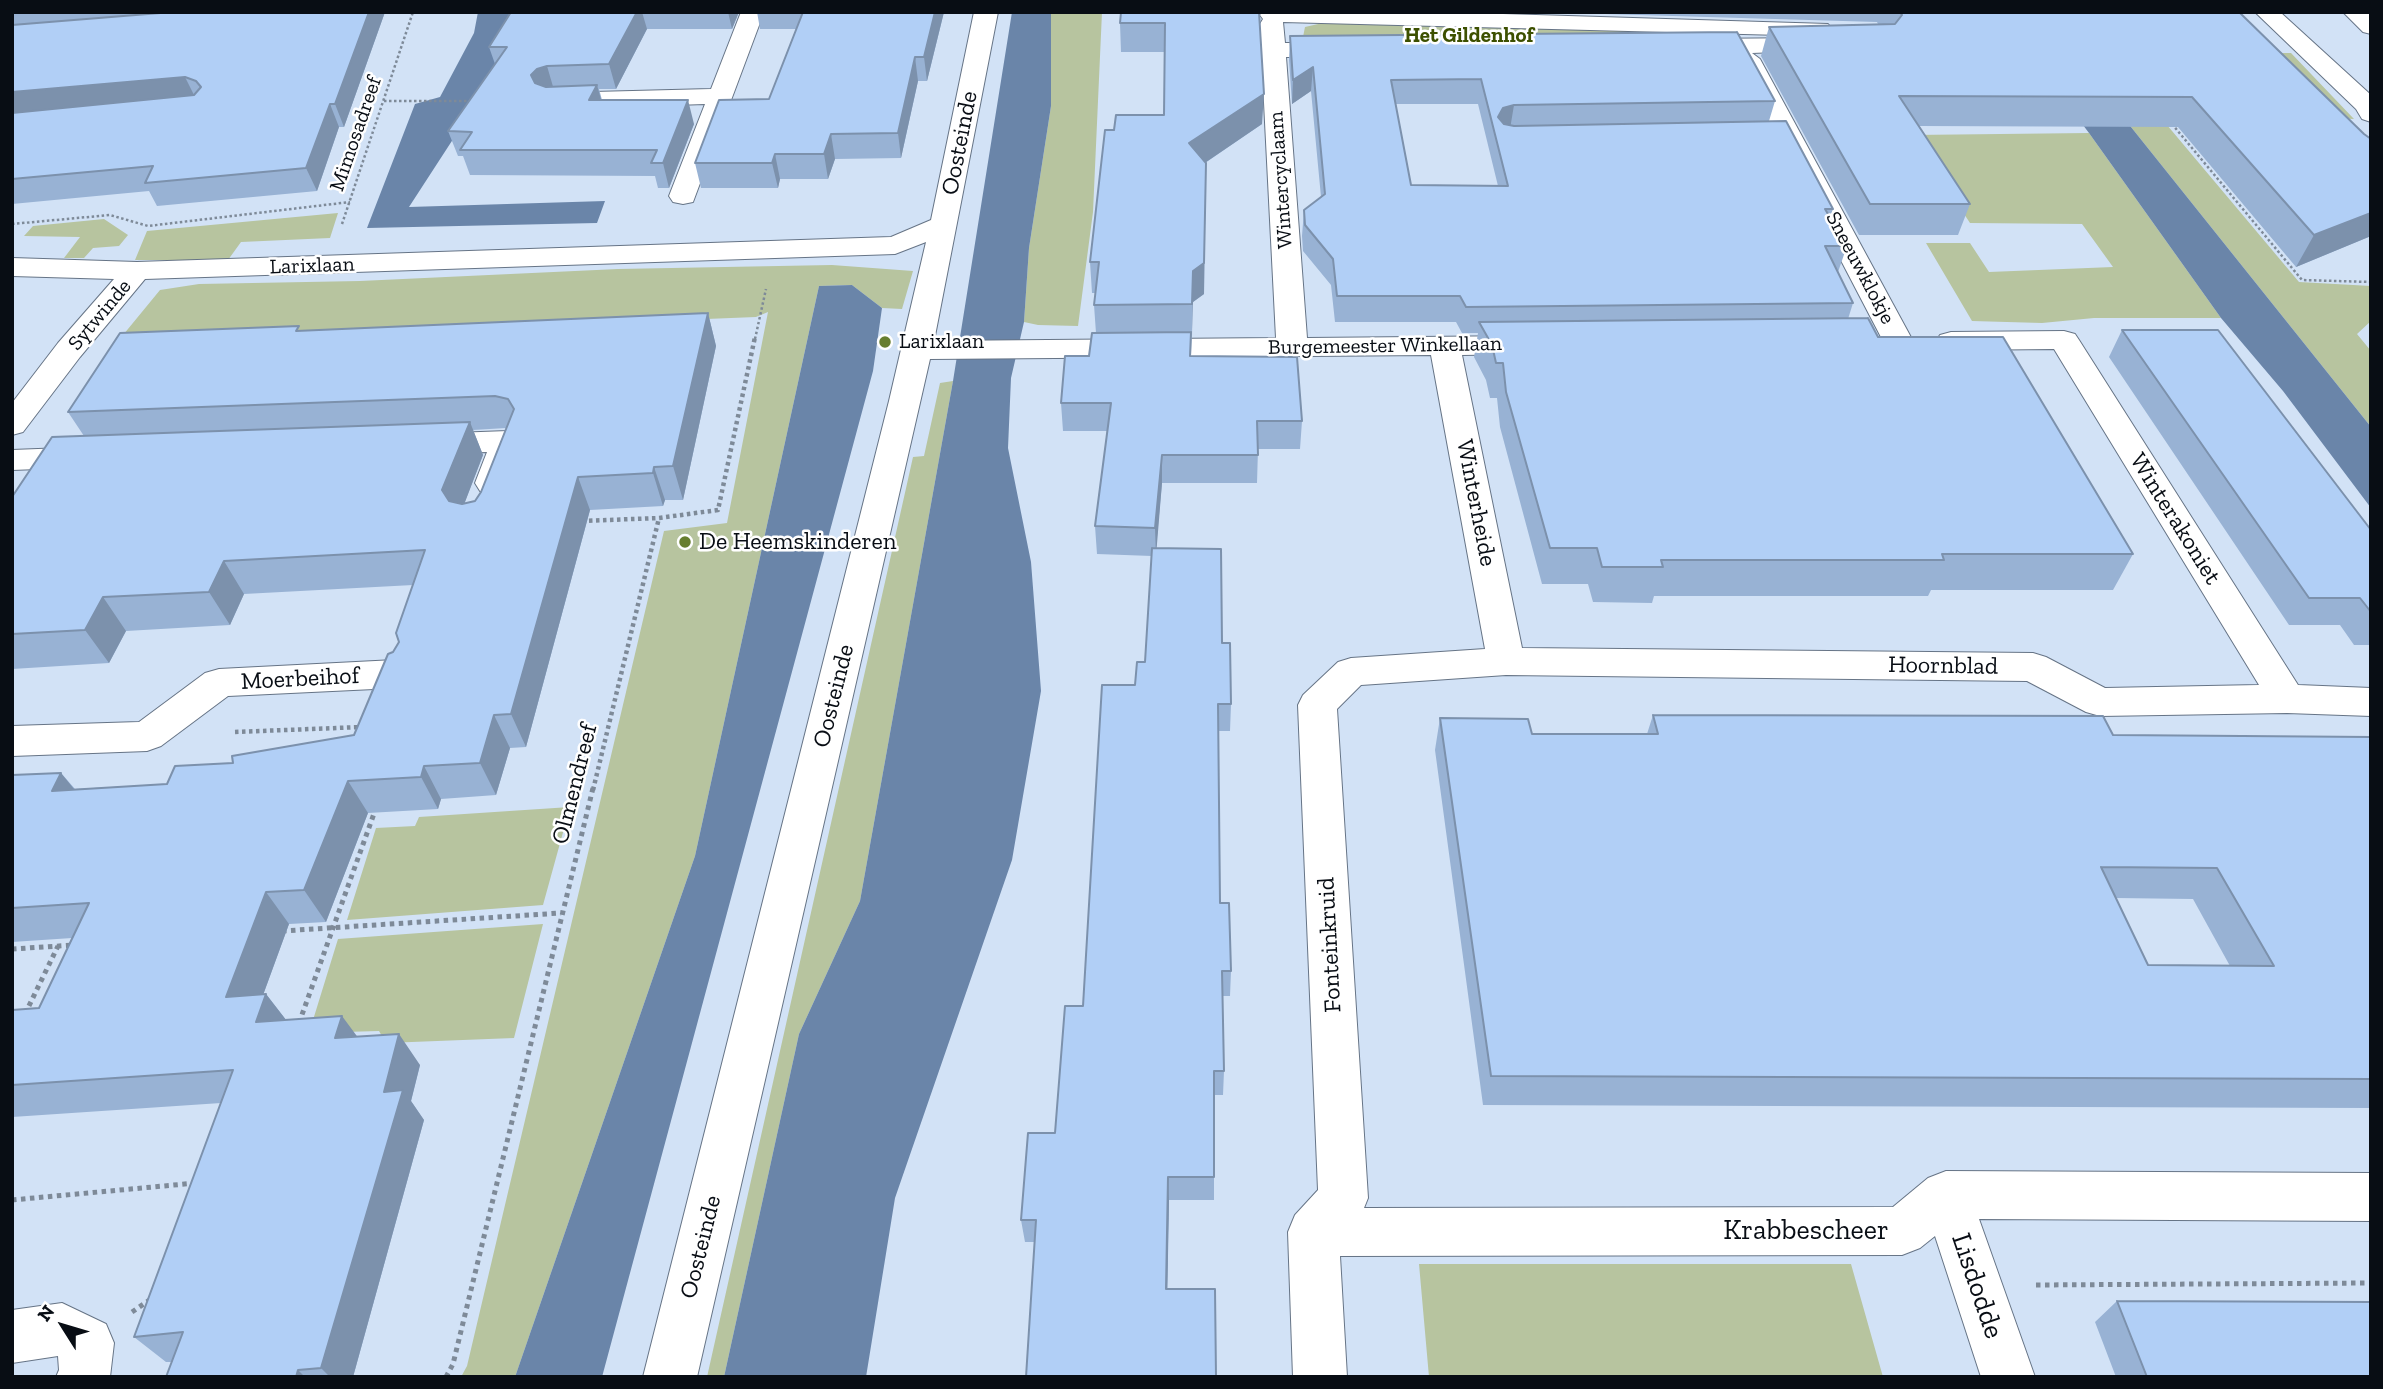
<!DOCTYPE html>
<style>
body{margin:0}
#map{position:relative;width:2383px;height:1389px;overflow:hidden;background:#d2e2f6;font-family:"Zilla Slab",serif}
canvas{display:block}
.frame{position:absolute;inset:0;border:14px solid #080d14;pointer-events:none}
.north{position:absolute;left:28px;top:1291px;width:70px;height:70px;-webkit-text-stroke:5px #fff;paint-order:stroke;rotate:307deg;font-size:19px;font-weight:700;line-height:28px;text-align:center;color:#080d14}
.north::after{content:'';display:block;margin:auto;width:24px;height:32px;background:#080d14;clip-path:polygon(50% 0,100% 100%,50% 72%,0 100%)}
</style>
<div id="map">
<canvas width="2383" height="1389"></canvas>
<div class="frame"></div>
<div class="north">N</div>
</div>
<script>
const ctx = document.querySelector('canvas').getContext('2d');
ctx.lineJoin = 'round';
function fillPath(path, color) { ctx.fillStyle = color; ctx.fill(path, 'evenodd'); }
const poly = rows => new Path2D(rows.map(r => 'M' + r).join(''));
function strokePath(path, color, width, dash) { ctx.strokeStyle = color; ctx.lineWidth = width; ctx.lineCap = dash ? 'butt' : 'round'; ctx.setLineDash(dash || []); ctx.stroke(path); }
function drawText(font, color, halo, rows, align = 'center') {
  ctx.font = font + ' "Zilla Slab",serif'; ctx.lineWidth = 5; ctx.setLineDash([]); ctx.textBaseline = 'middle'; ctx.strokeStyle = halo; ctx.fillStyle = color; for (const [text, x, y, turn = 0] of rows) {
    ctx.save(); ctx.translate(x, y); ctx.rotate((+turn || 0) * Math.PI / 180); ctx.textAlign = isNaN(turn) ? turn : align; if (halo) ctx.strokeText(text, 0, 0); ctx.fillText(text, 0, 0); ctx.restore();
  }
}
const green = poly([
 [1051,12,1102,12,1093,212,1078,326,1038,325,1024,322,1029,248,1051,106],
 [2039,12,2072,12,2299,282,2371,286,2371,321,2357,334,2371,351,2371,427],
 [1327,22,1715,32,1303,37,1305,27],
 [2269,53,2291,53,2354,119,2334,118],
 [2089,133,2221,318,2094,318,2042,323,1972,321,1926,243,1970,243,1989,272,2113,267,2082,224,1970,223,1912,135],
 [338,213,330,238,241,242,228,260,135,260,147,231],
 [104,219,128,235,119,246,93,248,84,258,64,258,80,237,24,236,33,226],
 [832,265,913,271,902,309,882,308,852,285,819,286,695,856,515,1377,461,1377,467,1366,664,531,727,523,768,312,756,317,158,341,114,346,160,290,199,284,360,281,618,269],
 [953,381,860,901,799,1034,724,1377,707,1377,913,457,924,456,940,383],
 [570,807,543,905,347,920,376,828,415,826,419,817],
 [543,924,514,1038,386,1043,379,1031,309,1033,338,939],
 [1419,1264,1851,1264,1883,1377,1429,1377]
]);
const water = poly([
 [478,12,515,12,522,33,409,207,605,201,597,223,367,228,415,104,440,97,474,33],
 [1012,12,1051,12,1051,106,1029,248,1024,322,1011,378,1008,448,1031,562,1041,691,1012,860,895,1198,866,1377,724,1377,799,1034,860,901,953,381],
 [1998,12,2039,12,2371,427,2371,508,2283,391,2221,318,2089,133],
 [852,285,882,308,873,371,602,1377,515,1377,695,856,819,286]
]);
const pathFar2 = poly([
 [384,101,474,101],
 [2172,124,2302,280,2371,282],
 [12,224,110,215,148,226,350,202],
 [342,224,413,12],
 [755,339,766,289]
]);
const pathFar1 = poly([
 [582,521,659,518],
 [235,732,362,727],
 [593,790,659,518,718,510,755,337]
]);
const path = poly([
 [282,931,561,913],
 [12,949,75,945],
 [25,1014,58,946],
 [299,1023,376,808],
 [12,1200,196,1183],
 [2036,1285,2371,1283],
 [132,1312,151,1299],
 [446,1377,453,1364,593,788]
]);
const minor = poly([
 [741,12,764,12,693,202,683,204,673,202,669,196,705,104,554,109,545,106,541,101,545,96,554,93,711,89,741,12],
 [974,12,998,12,934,341,1276,338,1260,24,1263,19,1260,15,1262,12,1438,12,1828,24,1832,29,1828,34,1820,36,1283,22,1285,43,1341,43,1349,45,1353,50,1349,55,1341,57,1286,57,1307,338,1527,336,1538,338,1542,345,1538,352,1527,354,1462,355,1522,648,2033,653,2046,657,2105,688,2259,685,2054,349,1951,350,1940,347,1936,341,1940,335,1951,332,2064,331,2075,334,2079,340,2298,685,2371,688,2371,716,2287,713,2100,716,2086,712,2027,681,1506,675,1361,685,1337,709,1368,1198,1364,1208,1893,1207,1928,1178,1946,1171,2371,1173,2371,1221,1979,1219,2035,1377,1981,1377,1935,1236,1920,1248,1902,1255,1340,1256,1347,1377,1293,1377,1288,1232,1295,1215,1318,1190,1298,705,1303,695,1338,662,1351,658,1485,649,1431,355,930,359,697,1377,643,1377,889,401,926,242,895,254,145,279,80,357,23,432,12,435,12,403,58,343,114,279,12,276,12,258,137,262,891,237,931,220,974,12],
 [2255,12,2280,12,2371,95,2371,122,2362,119,2356,109,2255,12],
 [2343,12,2368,12,2371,15,2371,34,2363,32,2343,12],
 [1817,38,1825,40,1829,45,1825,50,1752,53,1760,59,1913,341,1909,347,1898,350,1887,347,1883,341,1736,59,1744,53,1692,53,1684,51,1680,46,1684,41,1692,39,1817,38],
 [508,431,520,434,524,441,509,483,504,491,492,494,480,491,475,483,487,452,426,454,414,451,410,444,414,437,426,434,508,431],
 [90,447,102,450,107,457,102,464,90,467,12,470,12,450,90,447],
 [395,660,408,664,414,674,408,684,395,688,228,696,161,746,147,751,12,756,12,726,139,722,205,673,219,669,395,660],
 [62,1303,106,1324,114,1343,110,1377,56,1377,59,1370,58,1356,12,1363,12,1310,62,1303]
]);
const wall = poly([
 [12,12,385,12,344,127,339,127,317,191,157,206,149,191,12,204],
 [511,12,739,12,732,29,647,29,616,89,599,89,602,100,694,124,669,188,658,188,655,176,470,175,463,156,458,156,448,131,495,64,489,47],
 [757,12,944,12,927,81,918,81,901,158,835,159,828,179,780,179,778,188,701,188,695,163,769,99,796,29,760,29],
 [1537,12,2239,12,2364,134,2371,139,2371,236,2296,267,2178,127,1919,126,1970,204,1958,235,1859,235,1761,56,1769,27,1878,24,1877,22],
 [1260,20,1262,124,1205,163,1204,294,1193,302,1191,356,1302,421,1300,449,1258,449,1257,483,1162,483,1156,548,1222,643,1231,704,1230,731,1218,731,1220,903,1231,971,1230,996,1222,996,1224,1071,1223,1095,1214,1095,1214,1200,1169,1200,1167,1289,1216,1377,1035,1242,1025,1242,1021,1220,1055,1133,1083,1006,1135,685,1145,662,1152,556,1097,554,1095,526,1107,431,1063,431,1061,403,1089,356,1096,333,1094,305,1096,293,1092,293,1090,262,1114,130,1164,115,1164,52,1121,52,1120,23],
 [1290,36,1775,101,1769,121,1833,209,1830,218,1847,246,1838,272,1853,303,1848,319,1878,337,2133,554,2113,590,1931,590,1928,596,1654,596,1652,603,1593,602,1588,584,1542,584,1500,427,1497,398,1490,398,1486,380,1474,357,1478,333,1462,333,1456,322,1335,322,1331,285,1303,251,1302,236,1304,210,1321,197,1311,91,1292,104,1289,60],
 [1395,104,1478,104,1498,186,1411,185],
 [708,313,716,346,683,500,665,500,663,506,590,510,526,747,510,748,496,795,441,799,438,809,368,813,326,922,289,924,263,995,266,994,286,1020,358,1037,420,1065,411,1101,424,1120,353,1377,166,1377,172,1362,166,1362,134,1337,221,1103,12,1117,12,1010,39,1008,72,938,12,942,12,775,61,773,75,789,167,784,233,763,354,735,393,652,399,642,413,585,244,594,230,625,126,631,109,663,12,669,12,497,84,436,68,412,301,331],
 [506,428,481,492,475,501,464,504,483,455,473,430],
 [2122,330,2371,530,2371,645,2354,645,2340,625,2289,625,2109,357],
 [1653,715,2113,735,2371,737,2371,1108,1483,1105,1435,750,1440,718,1532,734,1647,734],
 [2116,898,2193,899,2230,966,2148,965],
 [2117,1301,2371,1377,2116,1377,2095,1322]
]);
const shadedWall = poly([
 [369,12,385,12,344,127,335,104],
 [637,12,642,12,647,29,616,89,609,64],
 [728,12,739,12,732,29],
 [935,12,944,12,927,81,924,57],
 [915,57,918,81,901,158,898,133],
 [547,66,554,90,539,99,531,75,537,69],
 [1313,67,1311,91,1292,104,1293,80],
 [185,77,196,99,12,116,12,92],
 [597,85,604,110,589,100],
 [1264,94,1262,124,1190,173,1189,143],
 [688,100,694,124,669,188,663,163],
 [330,104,339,127,317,191,306,168],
 [1514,105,1510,129,1498,117,1503,108],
 [831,134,835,159,828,179,824,154],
 [775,154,780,179,778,188,772,163],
 [1206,163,1204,294,1193,302,1192,336,1193,271],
 [2371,213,2371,236,2296,267,2314,235],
 [708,313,716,346,683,500,673,466],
 [470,422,483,455,457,523,442,490],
 [1162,455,1162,483,1156,556,1155,528],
 [654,467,665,500,663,506,653,473],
 [578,477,590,510,526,747,511,714],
 [224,561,244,594,230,625,209,592],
 [103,597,126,631,109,663,85,630],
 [494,715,510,748,496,795,480,763],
 [424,766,441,799,438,809,421,777],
 [61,773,87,805,52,791],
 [348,781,368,813,326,922,304,890],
 [266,892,289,924,251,1028,226,997],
 [266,994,290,1025,256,1022],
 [342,1016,365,1047,335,1038],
 [399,1034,420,1065,411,1101,424,1120,353,1377,330,1377,321,1368,384,1092],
 [1168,1177,1169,1200,1167,1311,1166,1289],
 [298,1370,305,1377,296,1377]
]);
const building = poly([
 [173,12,369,12,335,104,330,104,306,168,145,183,153,166,12,179,12,113,194,95,201,87,196,81,185,77,12,92,12,25,173,12],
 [511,12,637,12,609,64,547,66,537,69,531,75,535,83,546,87,597,85,589,100,688,100,663,163,651,163,657,150,460,150,472,132,448,131,507,47,489,47,511,12],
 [803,12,935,12,924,57,915,57,898,133,831,134,824,154,775,154,772,163,695,163,719,100,769,99,803,12],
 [1121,12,1259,12,1264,94,1189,143,1206,163,1204,263,1193,271,1192,304,1094,305,1099,262,1090,262,1105,130,1114,130,1116,115,1164,115,1165,23,1120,23,1121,12],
 [1900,12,2239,12,2364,134,2371,139,2371,213,2314,235,2192,97,1899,96,1970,204,1870,204,1769,27,1895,24,1902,15,1900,12],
 [1737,32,1775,101,1514,105,1503,108,1498,117,1504,124,1514,126,1786,121,1833,209,1825,209,1847,246,1825,246,1853,303,1466,307,1460,296,1337,296,1333,259,1305,225,1304,210,1325,194,1313,67,1293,80,1290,36,1737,32],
 [1481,79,1508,186,1411,185,1391,80,1481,79],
 [708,313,673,466,654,467,653,473,578,477,511,714,494,715,480,763,424,766,421,777,348,781,304,890,266,892,226,997,266,994,256,1022,342,1016,335,1038,399,1034,384,1092,403,1090,321,1368,298,1370,296,1377,166,1377,183,1332,134,1337,233,1070,12,1085,12,1010,39,1008,89,903,12,908,12,775,61,773,52,791,167,784,175,766,233,763,232,756,354,735,388,654,393,652,399,642,396,633,425,550,224,561,209,592,103,597,85,630,12,634,12,497,52,437,470,422,442,490,449,501,462,504,475,501,481,492,514,409,508,399,495,396,68,412,120,333,299,326,296,331,708,313],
 [1868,318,1878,337,2003,337,2133,554,1942,554,1944,560,1661,560,1663,567,1602,567,1597,548,1550,548,1506,392,1503,363,1496,363,1492,345,1479,322,1868,318],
 [2122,330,2218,330,2371,530,2371,612,2360,598,2309,598,2122,330],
 [1191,332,1190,356,1297,357,1302,421,1257,421,1258,455,1162,455,1155,528,1095,526,1111,403,1061,403,1065,356,1089,356,1092,333,1191,332],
 [1152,548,1221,549,1222,643,1230,643,1231,704,1218,704,1220,903,1229,903,1231,971,1222,971,1224,1071,1214,1071,1214,1177,1168,1177,1166,1289,1215,1289,1216,1377,1026,1377,1036,1220,1021,1220,1028,1133,1055,1133,1065,1006,1083,1006,1102,685,1135,685,1137,662,1145,662,1152,548],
 [1653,715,2103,716,2113,735,2371,737,2371,1079,1491,1076,1440,718,1528,719,1532,734,1658,734,1653,715],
 [2101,867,2217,868,2274,966,2148,965,2101,867],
 [2117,1301,2371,1302,2371,1377,2147,1377,2117,1301]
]);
const markers = [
 [885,342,7,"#677e2f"],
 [685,542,7,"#677e2f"]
];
const farNeighbourhoodnames = [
 ["Het Gildenhof",1469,36]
];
const farStreetnames = [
 ["Mimosadreef",356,134,-71],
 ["Wintercyclaam",1281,180,-94],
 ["Larixlaan",312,266,-2],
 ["Sneeuwklokje",1860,268,62],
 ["Sytwinde",100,315,-50],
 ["Burgemeester Winkellaan",1385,346,-1]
];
const farPoinames = [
 ["Larixlaan",899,342]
];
const streetNames = [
 ["Oosteinde",960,143,-79],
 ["Winterheide",1476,503,79],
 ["Winterakoniet",2175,519,58],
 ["Hoornblad",1943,666,1],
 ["Moerbeihof",300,679,-3],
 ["Oosteinde",834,696,-76],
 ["Olmendreef",575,784,-76],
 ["Fonteinkruid",1330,945,-93],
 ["Oosteinde",701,1247,-76]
];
const poiNames = [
 ["De Heemskinderen",699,542]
];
const nearStreetnames = [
 ["Krabbescheer",1806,1231],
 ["Lisdodde",1977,1286,71]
];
fillPath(green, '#b7c49f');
fillPath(water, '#6a85a9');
strokePath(minor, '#667486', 2);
strokePath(pathFar2, '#7e8a98', 2.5, [2.5, 2.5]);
strokePath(pathFar1, '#7e8a98', 4.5, [3.5, 3.5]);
strokePath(path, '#7e8a98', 5, [4.5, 4.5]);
fillPath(minor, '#fff');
fillPath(wall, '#98b2d4');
fillPath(shadedWall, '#7c91ac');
fillPath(building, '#b1cff6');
strokePath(building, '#7c91ac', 2);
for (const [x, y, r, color] of markers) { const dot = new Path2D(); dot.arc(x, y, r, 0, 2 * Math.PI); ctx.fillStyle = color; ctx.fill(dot); strokePath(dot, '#fff', 2.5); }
drawText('bold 21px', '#3d5000', '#fff', farNeighbourhoodnames);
drawText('21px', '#080d14', '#fff', farStreetnames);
drawText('21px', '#080d14', '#fff', farPoinames, 'left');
drawText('24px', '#080d14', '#fff', streetNames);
drawText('24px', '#080d14', '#fff', poiNames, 'left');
drawText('28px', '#080d14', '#fff', nearStreetnames);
</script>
